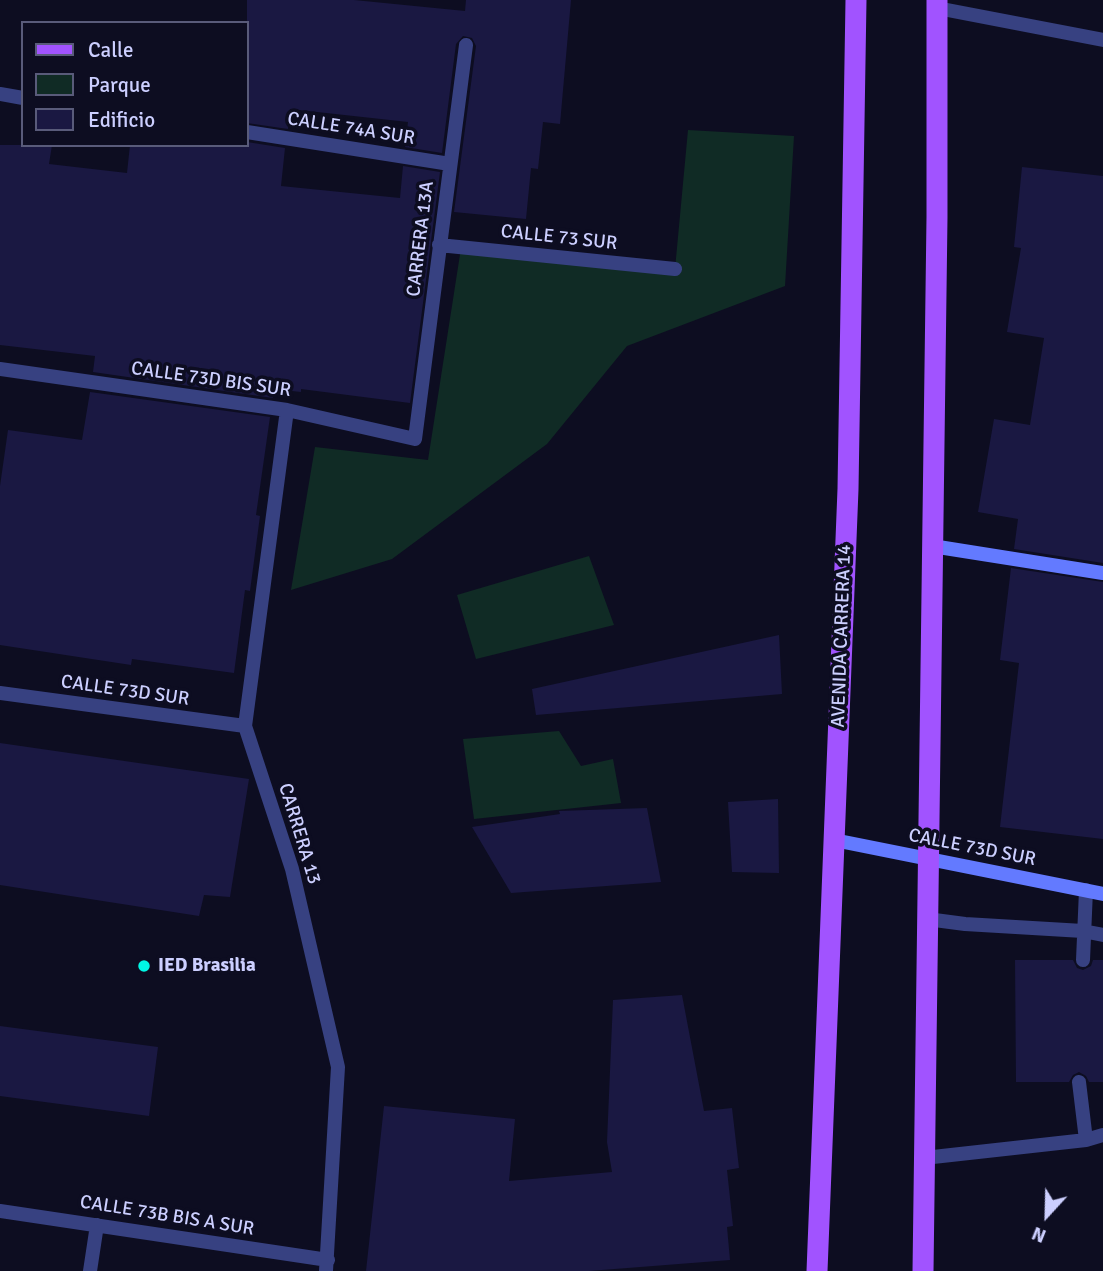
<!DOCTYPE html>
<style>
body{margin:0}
#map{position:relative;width:1103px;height:1271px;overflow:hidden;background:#0d0d21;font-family:Signika,sans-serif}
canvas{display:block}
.legend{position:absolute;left:21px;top:21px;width:228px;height:126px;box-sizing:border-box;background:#0d0d21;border:2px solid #595b7a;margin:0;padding:9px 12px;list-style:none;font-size:21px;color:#cccfff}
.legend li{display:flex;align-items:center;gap:14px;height:35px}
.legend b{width:35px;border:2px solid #595b7a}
.north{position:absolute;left:1012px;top:1180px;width:70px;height:70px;-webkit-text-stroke:5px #0d0d21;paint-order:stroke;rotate:202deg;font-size:19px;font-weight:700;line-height:28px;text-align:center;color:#cccfff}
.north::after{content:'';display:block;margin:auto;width:24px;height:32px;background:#cccfff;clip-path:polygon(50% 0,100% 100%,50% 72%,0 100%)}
</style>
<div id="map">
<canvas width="1103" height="1271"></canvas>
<ul class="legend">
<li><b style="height:9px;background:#a153ff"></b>Calle</li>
<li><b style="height:19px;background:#102b25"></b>Parque</li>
<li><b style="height:19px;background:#1a1842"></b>Edificio</li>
</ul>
<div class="north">N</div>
</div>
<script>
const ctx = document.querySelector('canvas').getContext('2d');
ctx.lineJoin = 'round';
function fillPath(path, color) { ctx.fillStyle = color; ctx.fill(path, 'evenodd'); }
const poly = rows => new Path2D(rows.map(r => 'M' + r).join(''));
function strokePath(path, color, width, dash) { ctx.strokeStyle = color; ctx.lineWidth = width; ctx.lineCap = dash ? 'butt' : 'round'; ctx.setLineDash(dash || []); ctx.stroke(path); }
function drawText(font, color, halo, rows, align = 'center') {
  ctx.font = font + ' Signika,sans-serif'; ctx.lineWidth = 7; ctx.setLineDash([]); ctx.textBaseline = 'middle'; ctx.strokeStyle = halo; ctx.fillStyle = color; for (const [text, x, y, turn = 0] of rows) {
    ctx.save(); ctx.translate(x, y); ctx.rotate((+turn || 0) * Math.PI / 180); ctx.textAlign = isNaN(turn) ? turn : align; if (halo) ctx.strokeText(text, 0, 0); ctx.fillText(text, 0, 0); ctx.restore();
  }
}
const green = poly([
 [688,130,794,136,785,286,627,346,547,444,392,559,291,590,315,447,428,460,461,248,675,269],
 [589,556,614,625,476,659,457,595],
 [559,731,581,766,613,759,621,803,474,819,463,739]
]);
const building = poly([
 [247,0,354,0,465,11,466,0,571,0,560,124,543,122,538,169,531,168,526,219,454,212,476,46,472,38,463,36,456,44,442,153,405,147,408,122,290,109,288,129,247,123],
 [247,142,285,148,281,186,400,198,403,166,440,172,410,403,301,389,301,392,274,389,273,398,93,372,95,356,0,345,0,145,52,145,49,164,127,173,130,145,247,145],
 [1022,167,1103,176,1103,563,1014,549,1018,519,978,512,994,419,1030,425,1044,338,1007,332,1021,248,1014,247],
 [90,392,270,417,256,515,260,516,250,591,245,590,234,673,132,659,131,665,0,645,0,486,8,430,82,440],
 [1011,568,1103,582,1103,839,1000,827,1019,663,1000,660],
 [779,635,782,694,536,715,532,689],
 [0,743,249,779,230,897,204,895,199,916,0,885],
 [778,799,779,873,732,872,728,802],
 [647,808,661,882,511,893,472,827,560,814,559,811],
 [1015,960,1073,960,1077,968,1083,970,1091,966,1093,960,1103,960,1103,1082,1089,1082,1086,1076,1079,1072,1073,1075,1069,1082,1016,1082],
 [682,995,704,1111,732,1108,739,1168,727,1170,733,1226,727,1227,730,1260,589,1271,366,1271,384,1106,515,1119,509,1181,612,1172,607,1142,613,1000],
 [0,1026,158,1047,149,1116,0,1096]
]);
const lane = poly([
 [927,919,965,924,1083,931,1103,935],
 [1083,960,1086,890],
 [1086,1140,1103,1135],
 [924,1158,1086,1140,1079,1082]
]);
const street = poly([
 [937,8,1103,40],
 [0,94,23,98],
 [247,132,450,164],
 [439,245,675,269],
 [0,369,287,410,415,439,466,45],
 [287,410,245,726,292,869,338,1067,326,1271],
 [0,693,245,726],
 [0,1211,328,1260],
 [90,1271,97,1225]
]);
const secondary = poly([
 [932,546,1103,573],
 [834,840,1103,894]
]);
const primary = poly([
 [817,1271,848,489,856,0],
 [923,1271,937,217,937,0]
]);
const markers = [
 [144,966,7,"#00f7e5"]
];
const streetNames = [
 ["CALLE 74A SUR",351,129,9],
 ["CALLE 73 SUR",559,238,6],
 ["CARRERA 13A",421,239,-83],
 ["CALLE 73D BIS SUR",211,380,8],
 ["AVENIDA CARRERA 14",842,636,-88],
 ["CALLE 73D SUR",125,691,8],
 ["CARRERA 13",299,834,73],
 ["CALLE 73D SUR",972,848,11],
 ["CALLE 73B BIS A SUR",167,1216,9]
];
const poiNames = [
 ["IED Brasilia",158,966]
];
fillPath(green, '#102b25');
fillPath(building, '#1a1842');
strokePath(lane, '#374181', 14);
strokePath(street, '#374181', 14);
strokePath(secondary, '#637aff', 14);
strokePath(primary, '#a153ff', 21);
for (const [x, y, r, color] of markers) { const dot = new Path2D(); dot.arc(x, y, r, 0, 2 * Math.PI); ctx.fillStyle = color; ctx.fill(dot); strokePath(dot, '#0d0d21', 2.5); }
drawText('19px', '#cccfff', '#0d0d21', streetNames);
drawText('bold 19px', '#cccfff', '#0d0d21', poiNames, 'left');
</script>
